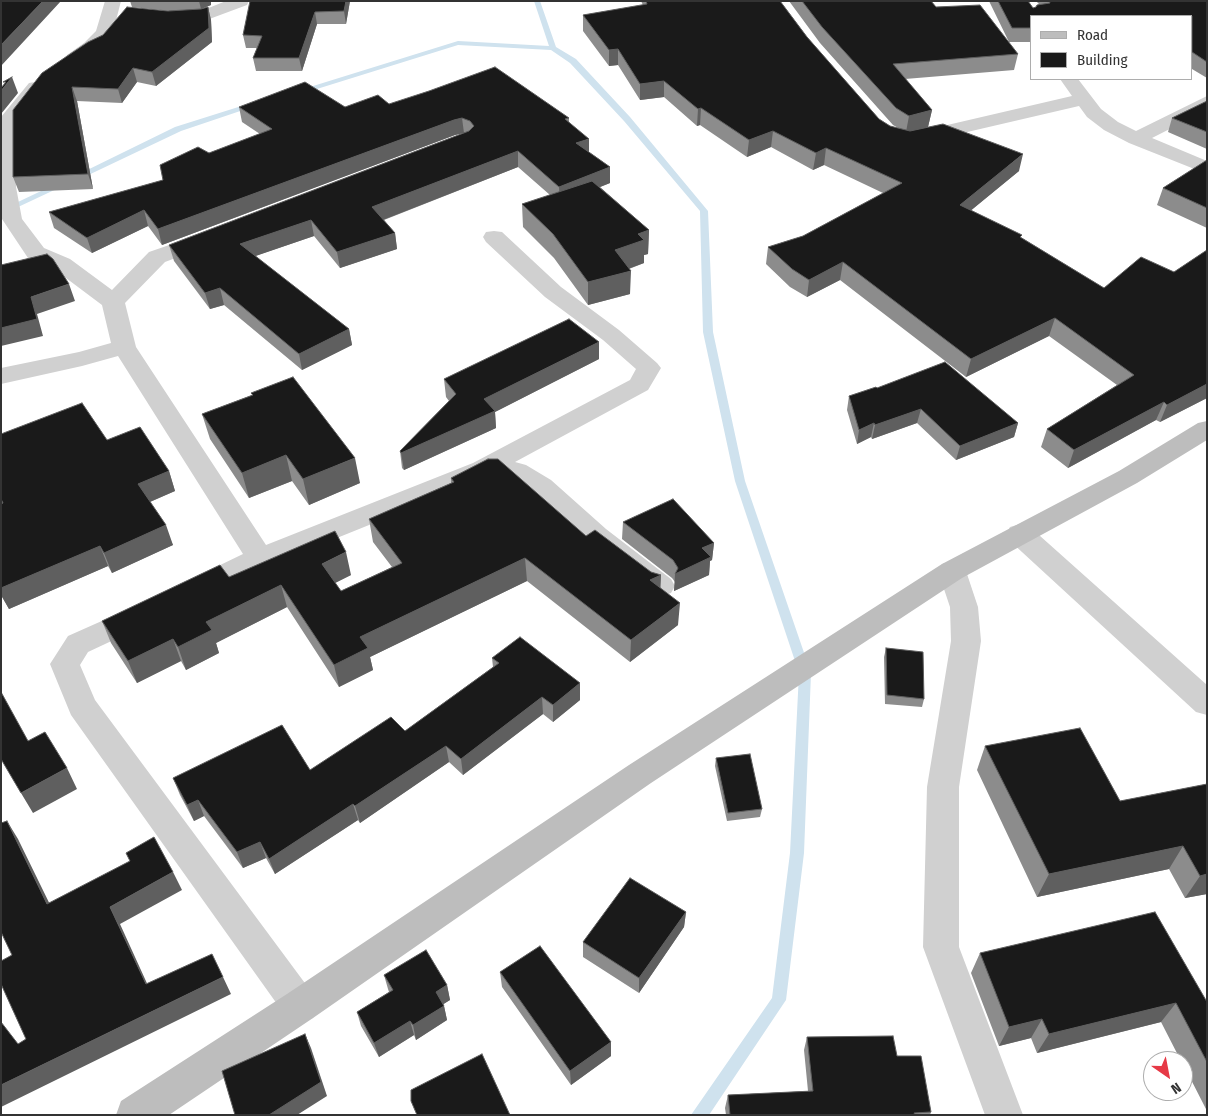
<!DOCTYPE html>
<style>
body{margin:0}
#map{position:relative;width:1208px;height:1116px;overflow:hidden;background:#fff;font-family:"Fira Sans Condensed",sans-serif}
canvas{display:block}
.frame{position:absolute;inset:0;border:2px solid #333;pointer-events:none}
.legend{position:absolute;left:1030px;top:15px;width:162px;height:65px;box-sizing:border-box;background:#fff;border:1px solid #adadad;margin:0;padding:6px 9px;list-style:none;font-size:15px;color:#333}
.legend li{display:flex;align-items:center;gap:10px;height:25px}
.legend b{width:25px;border:1px solid #adadad}
.north{position:absolute;left:1143px;top:1051px;width:50px;height:50px;box-sizing:border-box;background:#fff;border:1px solid #adadad;border-radius:50%;rotate:147deg;font-size:14px;font-weight:700;line-height:20px;text-align:center;color:#333}
.north::after{content:'';display:block;margin:auto;width:18px;height:22px;background:#e63946;clip-path:polygon(50% 0,100% 100%,50% 72%,0 100%)}
</style>
<div id="map">
<canvas width="1208" height="1116"></canvas>
<div class="frame"></div>
<ul class="legend">
<li><b style="height:6px;background:#bdbdbd"></b>Road</li>
<li><b style="height:14px;background:#1a1a1a"></b>Building</li>
</ul>
<div class="north">N</div>
</div>
<script>
const ctx = document.querySelector('canvas').getContext('2d');
ctx.lineJoin = 'round';
const poly = rows => new Path2D(rows.map(r => 'M' + r).join(''));
function fillPath(path, color) { ctx.fillStyle = color; ctx.fill(path, 'evenodd'); }
function strokePath(path, color, width, dash) { ctx.strokeStyle = color; ctx.lineWidth = width; ctx.lineCap = dash ? 'butt' : 'round'; ctx.setLineDash(dash || []); ctx.stroke(path); }
const stream = poly([
 [534,1,540,1,556,47,576,59,630,117,708,211,713,332,745,481,811,673,804,853,786,1000,709,1115,691,1115,772,998,790,853,799,673,735,481,703,332,700,211,624,121,570,63,551,50,458,45,304,93,297,91,458,41,549,46,534,1],
 [251,103,258,105,181,131,80,179,73,177,175,127,251,103],
 [58,183,61,183,65,185,1,215,1,210,58,183]
]);
const street = poly([
 [105,1,121,1,113,32,96,51,79,63,73,64,67,63,64,59,67,55,84,43,96,31,105,1],
 [226,1,249,1,247,5,204,21,174,23,168,22,166,18,168,14,174,13,201,11,226,1],
 [1060,79,1078,79,1101,109,1118,122,1136,131,1207,96,1207,110,1152,138,1207,161,1207,174,1129,143,1104,130,1087,117,1079,106,920,143,913,141,910,137,913,133,1072,96,1060,79],
 [35,82,41,83,44,87,16,124,16,187,22,219,44,248,70,259,112,290,149,252,207,232,215,233,218,238,215,243,165,262,125,303,136,347,266,545,473,463,630,380,636,369,603,340,545,297,486,242,483,237,486,232,494,231,502,232,561,287,619,330,657,363,661,368,648,390,515,462,526,465,551,480,606,529,671,579,675,586,671,593,661,596,651,593,586,543,533,492,512,480,483,479,270,565,203,597,193,601,183,597,179,590,183,583,243,554,118,356,82,366,1,384,1,368,79,352,111,343,102,305,54,269,28,258,2,219,1,117,29,83,35,82],
 [1020,524,1030,527,1207,685,1207,715,1196,712,1010,541,1006,534,1010,527,1020,524],
 [952,561,962,564,966,571,978,607,981,641,959,787,959,947,1023,1115,985,1115,923,947,927,787,951,641,950,607,938,571,942,564,952,561],
 [140,604,150,607,154,615,150,623,88,652,80,665,95,700,313,994,318,1006,313,1018,300,1023,287,1018,71,715,50,664,68,636,140,604]
]);
const secondary = poly([
 [1207,421,1207,440,1137,483,962,578,651,783,313,1018,169,1115,116,1115,121,1101,287,994,629,765,942,564,1119,471,1198,423,1207,421]
]);
const wall = poly([
 [130,1,211,1,211,5,201,9,208,7,211,20,212,42,156,86,137,82,122,103,77,101,93,189,19,192,13,177,13,110,170,11,132,7],
 [350,1,346,24,317,24,302,71,256,71,253,58,257,48,246,48,243,35],
 [641,1,780,1,807,37,879,119,890,126,900,129,893,125,820,43,789,1,931,1,936,7,1018,54,1014,70,905,79,932,110,928,127,1019,171,971,210,1022,238,1104,288,1174,272,1207,250,1207,398,1160,422,1156,420,1068,468,1041,447,1047,429,1117,385,1049,336,966,377,840,280,807,297,790,287,766,264,768,247,803,236,883,193,824,165,813,170,771,147,747,157,700,125,697,126,664,97,640,100,618,65,609,66,583,31,583,15,643,5],
 [989,1,1028,1,1033,8,1036,7,1039,4,1036,1,1207,1,1207,78,1192,69,1192,16,1032,16,1032,42,1009,42],
 [1207,101,1207,149,1168,132,1172,118],
 [389,104,569,118,569,122,589,152,610,167,610,183,600,187,649,230,648,254,644,255,644,263,629,269,630,294,588,305,554,258,523,227,522,204,550,195,518,167,384,220,395,233,397,249,340,268,314,236,255,256,349,329,352,345,302,370,224,305,210,309,174,261,169,245,464,133,455,135,162,245,148,226,92,253,54,228,49,212,163,180,209,153,260,134,242,122,239,107,345,107],
 [1207,160,1207,228,1157,205,1163,188],
 [599,342,599,359,495,412,496,428,404,470,402,468,400,451,449,401,446,397,444,379],
 [877,388,1018,423,1014,437,956,460,917,423,872,439,871,437,857,444,847,410,849,396],
 [251,393,360,483,309,505,292,481,249,498,210,439,202,414,252,395],
 [1,434,107,440,169,471,175,491,150,502,173,545,112,573,108,566,9,609,1,595],
 [451,478,586,536,651,572,661,575,660,588,678,625,630,662,527,581,370,657,373,670,339,687,287,607,216,643,219,653,186,670,181,661,137,683,111,643,102,621,229,577,351,575,335,583,341,591,392,567,373,542,369,519,451,483],
 [623,522,714,543,712,560,710,561,709,575,674,591,675,582,672,578,622,539],
 [886,648,924,699,922,707,885,704,884,657],
 [492,658,580,683,580,700,553,722,543,714,463,775,449,762,360,823,358,820,275,874,266,858,243,868,204,816,194,821,180,795,173,778,310,770,405,731,493,667],
 [985,746,1120,801,1207,784,1207,894,1185,898,1169,869,1037,897,977,770],
 [716,758,762,809,760,817,727,821,715,766],
 [686,912,684,927,639,993,583,957,583,942],
 [980,953,1207,1002,1207,1111,1183,1064,1183,1061,1181,1061,1161,1022,1037,1053,1031,1038,999,1046,971,973],
 [500,972,611,1042,611,1056,571,1085,502,987],
 [384,975,447,985,450,1000,443,1004,444,1006,447,1020,416,1040,414,1035,379,1057,361,1026,357,1012,389,992,388,989],
 [807,1037,897,1056,931,1112,930,1115,726,1115,725,1108,728,1095,808,1091,804,1050]
]);
const shadedWall = poly([
 [43,1,61,1,1,66,1,45],
 [199,1,211,1,211,5,201,9],
 [346,1,350,1,346,24,344,11],
 [208,7,211,20,212,42,156,86,152,72],
 [315,12,317,24,302,71,299,58],
 [618,49,618,65,609,66,609,50],
 [133,68,137,82,122,103,118,89],
 [12,77,18,93,1,114,1,91],
 [664,81,664,97,640,100,640,84],
 [72,87,77,101,93,189,88,174],
 [701,108,700,125,697,126,698,109],
 [932,110,928,127,906,132,909,116],
 [462,118,464,133,455,135,162,245,158,229,454,120],
 [773,131,771,147,747,157,749,140],
 [589,139,589,155,576,143],
 [826,148,824,165,813,170,816,153],
 [518,151,518,167,375,223,372,207],
 [1023,154,1019,171,957,222,960,205],
 [610,167,610,183,560,203,559,187],
 [144,210,148,226,92,253,87,238],
 [311,220,314,236,244,260,240,244],
 [649,230,648,254,644,255,644,263,614,274,615,250,638,234],
 [395,233,397,249,340,268,337,252],
 [843,262,840,280,807,297,809,280],
 [631,271,630,294,588,305,588,282],
 [69,284,75,301,37,314,43,336,1,346,1,328,31,297],
 [220,288,224,305,210,309,205,293],
 [1055,318,1049,336,966,377,971,359],
 [349,329,352,345,302,370,299,354],
 [599,342,599,359,495,412,496,428,404,470,401,453,484,399],
 [1207,384,1207,398,1160,422,1167,405],
 [1164,402,1156,420,1068,468,1074,450],
 [921,409,917,423,872,439,875,425],
 [874,423,871,437,857,444,859,430],
 [1018,423,1014,437,956,460,960,446],
 [286,455,292,481,249,498,242,473],
 [355,458,360,483,309,505,303,479],
 [169,471,175,491,145,504,138,484],
 [166,525,173,545,112,573,104,553],
 [714,543,712,560,710,561,709,575,674,591,675,574,702,548],
 [100,546,108,566,9,609,1,595,1,588],
 [346,552,351,575,327,587,322,564],
 [525,558,527,581,370,657,373,670,339,687,334,665,360,637],
 [661,575,660,598,650,580],
 [281,585,287,607,216,643,219,653,186,670,178,647,206,622],
 [680,603,678,625,630,662,631,640],
 [173,639,181,661,137,683,128,661],
 [580,683,580,700,553,722,553,705],
 [542,697,543,714,463,775,461,759],
 [446,746,449,762,360,823,355,806],
 [67,768,77,789,33,813,21,793],
 [198,800,204,816,194,821,187,805],
 [353,804,358,820,275,874,269,859],
 [7,821,18,839,58,921,47,904],
 [260,842,266,858,243,868,237,852],
 [1183,846,1169,869,1037,897,1049,874],
 [173,872,182,890,120,924,155,1001,146,984,110,907],
 [1207,874,1207,894,1185,898,1200,876],
 [686,912,684,927,639,993,639,978],
 [223,977,231,994,1,1107,1,1085],
 [447,985,450,1000,439,1007,436,992],
 [1176,1003,1161,1022,1037,1053,1049,1034],
 [444,1006,447,1020,416,1040,413,1025],
 [1042,1019,1031,1038,999,1046,1009,1027],
 [410,1021,414,1035,379,1057,374,1043],
 [305,1034,311,1048,327,1096,297,1115,269,1115],
 [611,1042,611,1056,571,1085,570,1071]
]);
const building = poly([
 [1,1,43,1,1,45,1,1],
 [250,1,346,1,344,11,315,12,299,58,253,58,262,36,243,35,250,1],
 [646,1,780,1,807,37,879,119,890,126,910,131,943,124,1023,154,960,205,1022,235,1020,237,1104,288,1141,257,1174,272,1207,250,1207,384,1167,405,1164,402,1074,450,1047,429,1134,375,1055,318,971,359,843,262,809,280,792,269,768,247,803,236,902,183,826,148,816,153,773,131,749,140,701,108,698,109,664,81,640,84,618,49,609,50,583,15,647,4,646,1],
 [802,1,931,1,936,7,980,5,1018,54,893,64,932,110,909,116,896,108,822,27,802,1],
 [998,1,1028,1,1033,8,1036,7,1037,5,1050,3,1049,1,1207,1,1207,62,1192,52,1192,16,1032,16,1032,28,1012,28,998,1],
 [127,7,168,11,201,9,208,7,209,28,152,72,133,68,118,89,72,87,88,174,13,177,13,110,42,73,88,42,103,35,127,7],
 [495,67,569,118,565,119,589,139,576,143,610,167,559,187,518,151,372,207,395,233,337,252,311,220,240,244,349,329,299,354,220,288,205,293,169,245,469,131,474,126,470,121,462,118,454,120,158,229,144,210,87,238,49,212,163,180,160,165,198,147,209,153,272,129,239,107,305,82,345,107,378,95,389,104,429,91,495,67],
 [12,77,1,91,1,88,6,82,3,82,12,77],
 [1207,101,1207,132,1172,118,1207,101],
 [1207,160,1207,208,1163,188,1207,160],
 [592,181,649,230,638,234,644,240,615,250,631,271,588,282,553,234,522,204,592,181],
 [47,254,53,259,69,284,31,297,37,319,1,328,1,265,47,254],
 [569,319,599,342,484,399,495,411,401,453,400,451,456,394,444,379,569,319],
 [945,362,1018,423,960,446,921,409,875,425,874,423,859,430,849,396,876,387,877,388,945,362],
 [293,377,355,458,303,479,286,455,242,473,202,414,253,395,251,393,293,377],
 [82,403,107,440,140,427,169,471,138,484,166,525,104,553,100,546,1,588,1,504,3,503,1,499,1,434,82,403],
 [488,459,498,459,586,536,595,530,651,572,661,575,650,580,680,603,631,640,525,558,360,637,368,648,334,665,281,585,206,622,212,630,178,647,173,639,128,661,102,621,220,565,229,577,335,531,346,552,322,564,341,591,402,563,369,519,454,482,451,478,488,459],
 [673,499,714,543,702,548,711,557,675,574,678,568,673,560,623,522,673,499],
 [520,637,580,683,553,705,542,697,461,759,446,746,355,806,353,804,269,859,260,842,237,852,198,800,187,805,173,778,282,725,310,770,391,717,405,731,499,663,492,658,520,637],
 [886,648,923,652,924,699,887,695,886,648],
 [1,692,28,741,45,732,67,768,21,793,1,759,1,692],
 [1080,728,1120,801,1207,784,1207,874,1200,876,1183,846,1049,874,985,746,1080,728],
 [750,754,762,809,728,813,716,758,750,754],
 [7,821,47,904,130,861,126,853,154,837,173,872,110,907,146,984,212,954,223,977,1,1085,1,1022,18,1044,26,1039,1,984,1,961,12,955,1,932,1,823,7,821],
 [630,878,686,912,639,978,583,942,630,878],
 [1155,912,1207,1002,1207,1062,1176,1003,1049,1034,1042,1019,1009,1027,980,953,1155,912],
 [540,946,611,1042,570,1071,500,972,540,946],
 [426,950,447,985,436,992,444,1006,413,1025,410,1021,374,1043,357,1012,393,990,384,975,426,950],
 [305,1034,321,1082,269,1115,235,1115,222,1071,305,1034],
 [893,1036,897,1056,921,1056,931,1112,914,1113,915,1115,730,1115,728,1095,813,1091,807,1037,893,1036],
 [482,1054,510,1115,417,1115,411,1101,411,1090,482,1054]
]);
fillPath(stream, '#cfe2ee');
fillPath(street, '#d0d0d0');
fillPath(secondary, '#bdbdbd');
fillPath(wall, '#8c8c8c');
fillPath(shadedWall, '#5f5f5f');
fillPath(building, '#1a1a1a');
strokePath(building, '#5f5f5f', 1);
</script>
